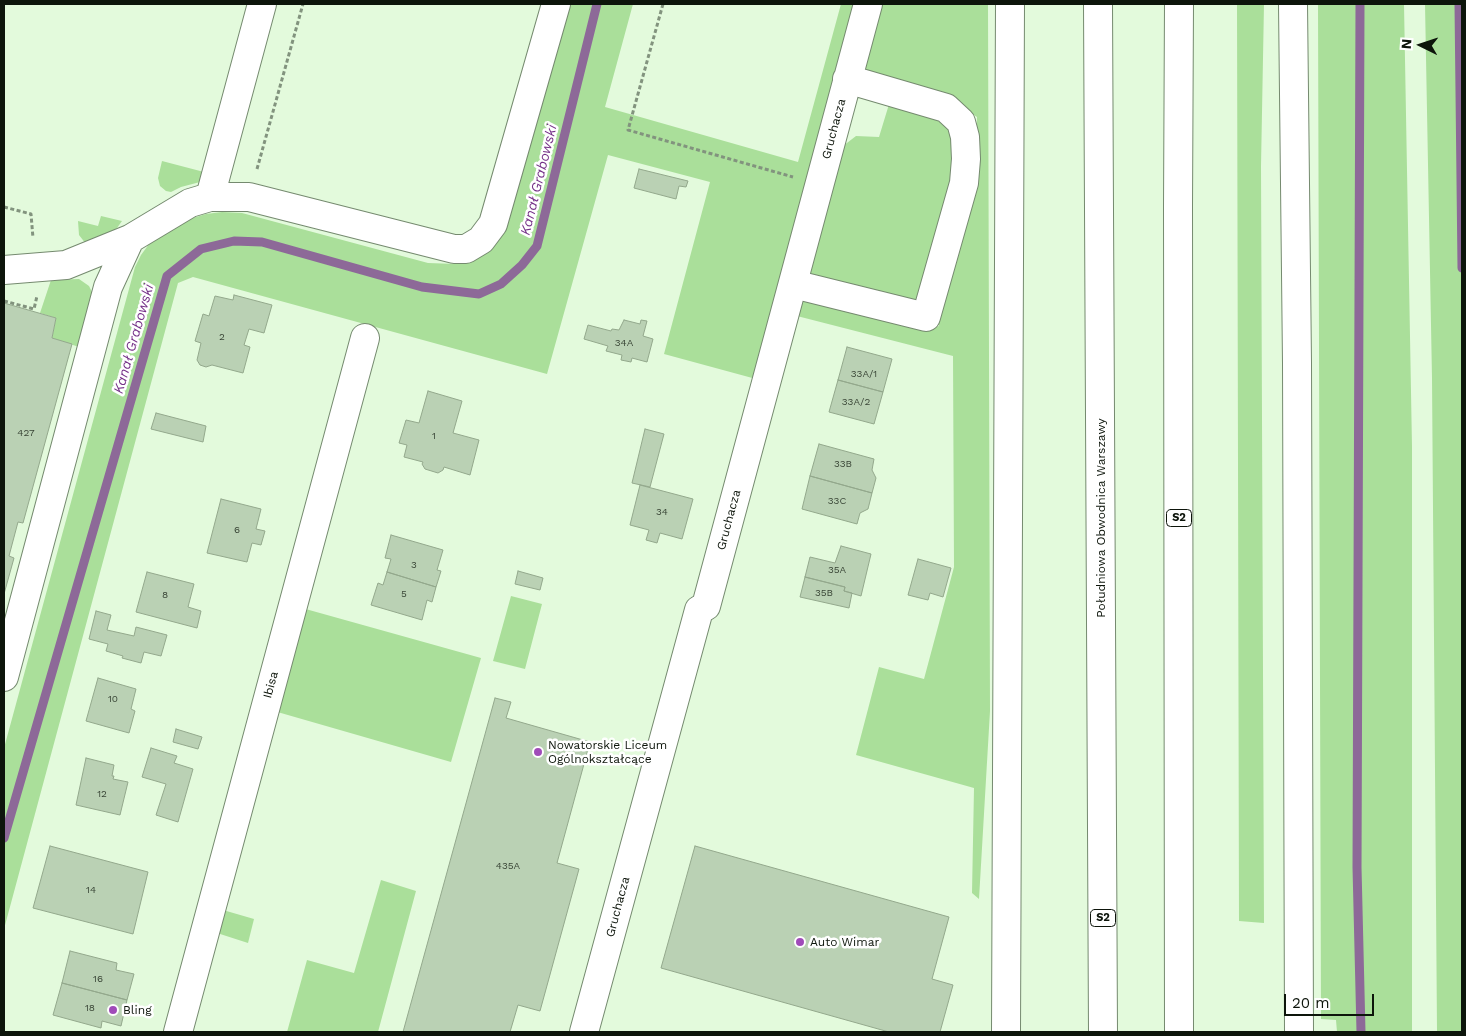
<!DOCTYPE html>
<meta charset="utf-8">
<style>
body{margin:0}
#map{position:relative;width:1466px;height:1036px;overflow:hidden;background:#e3fadc;font-family:"Work Sans",sans-serif}
canvas{display:block}
.frame{position:absolute;inset:0;border:5px solid #0d150b;pointer-events:none}
.north{position:absolute;left:1396px;top:20px;width:50px;height:50px;-webkit-text-stroke:4px #fff;paint-order:stroke;rotate:274deg;font-size:14px;font-weight:700;line-height:20px;text-align:center;color:#0d150b}
.north::after{content:'';display:block;margin:auto;width:18px;height:22px;background:#0d150b;clip-path:polygon(50% 0,100% 100%,50% 72%,0 100%)}
.scale{position:absolute;left:1284px;top:994px;width:90px;height:22px;box-sizing:border-box;border:2px solid #0d150b;border-top:0;padding-left:6px;font-size:15px;line-height:18px;white-space:nowrap;color:#0d150b;-webkit-text-stroke:4px #fff;paint-order:stroke}
</style>
<div id="map">
<canvas width="1466" height="1036"></canvas>
<div class="frame"></div>
<div class="north">N</div>
<div class="scale">20 m</div>
</div>
<script>
const ctx = document.querySelector('canvas').getContext('2d');
ctx.lineJoin = 'round';
function fillPath(path, color) { ctx.fillStyle = color; ctx.fill(path, 'evenodd'); }
const poly = rows => new Path2D(rows.map(r => 'M' + r).join(''));
function strokePath(path, color, width, dash) { ctx.strokeStyle = color; ctx.lineWidth = width; ctx.lineCap = dash ? 'butt' : 'round'; ctx.setLineDash(dash || []); ctx.stroke(path); }
function drawText(font, color, halo, rows, align = 'center') {
  ctx.font = font + ' "Work Sans",sans-serif'; ctx.lineWidth = 5; ctx.setLineDash([]); ctx.textBaseline = 'middle'; ctx.strokeStyle = halo; ctx.fillStyle = color; for (const [text, x, y, turn = 0] of rows) {
    ctx.save(); ctx.translate(x, y); ctx.rotate((+turn || 0) * Math.PI / 180); ctx.textAlign = isNaN(turn) ? turn : align; if (halo) ctx.strokeText(text, 0, 0); ctx.fillText(text, 0, 0); ctx.restore();
  }
}
const green = poly([
 [568,4,633,4,605,107,798,162,841,4,858,4,756,379,664,354,710,182,608,155,547,374,193,277,178,283,4,929,4,748,135,267,141,255,152,240,186,220,206,214,222,212,242,213,428,263,456,264,467,263,478,257,503,233,509,220],
 [877,4,988,4,990,711,979,899,972,893,974,788,856,755,879,667,924,679,954,567,953,356,797,316,801,301,806,297,931,328,939,326,938,305,976,166,977,117,950,100,858,75],
 [1237,4,1264,4,1261,166,1264,923,1239,921],
 [1318,4,1404,4,1412,447,1412,1032,1337,1032,1336,1020,1321,1019],
 [1425,4,1462,4,1462,1032,1437,1032,1432,378],
 [890,101,945,120,955,136,954,181,923,293,909,305,817,280,811,274,808,266,843,146,856,136,879,137],
 [162,161,204,172,200,182,181,187,171,192,166,191,160,186,158,178],
 [101,216,122,221,117,228,101,239,86,244,79,235,78,221,98,226],
 [79,279,89,286,92,292,92,301,79,347,52,338,56,318,40,313,51,280],
 [511,596,542,604,525,669,493,661],
 [302,608,481,658,451,762,274,711],
 [381,880,416,891,378,1032,287,1032,307,960,354,973],
 [223,910,254,919,248,943,217,933]
]);
const stream = poly([
 [1360,4,1357,867,1361,1032],
 [1459,4,1462,268],
 [4,838,167,276,201,249,234,241,262,242,422,287,479,294,501,284,522,265,537,246,597,4]
]);
const building = poly([
 [639,169,688,181,686,187,679,186,676,199,634,188,639,169],
 [234,295,272,305,264,333,249,329,244,345,250,347,243,373,212,365,206,367,200,365,197,360,201,343,195,341,203,314,209,316,215,296,233,300,234,295],
 [4,303,56,318,52,338,72,344,23,523,18,522,9,556,14,558,4,594,4,303],
 [624,320,640,324,641,320,647,321,643,336,653,339,647,362,632,358,631,362,621,360,622,355,606,351,608,346,584,339,588,325,611,331,612,329,619,330,624,320],
 [847,347,892,359,883,392,838,380,847,347],
 [838,380,883,392,874,424,829,412,838,380],
 [428,391,462,401,453,433,479,440,470,475,444,467,443,470,438,473,425,469,422,464,423,462,404,457,407,445,399,443,406,420,419,423,428,391],
 [156,413,206,426,203,442,151,429,156,413],
 [645,429,664,434,650,487,632,483,645,429],
 [819,444,874,459,872,470,876,478,872,493,810,476,819,444],
 [810,476,872,493,868,509,860,513,857,524,802,509,810,476],
 [640,485,693,499,682,539,660,533,657,543,646,540,649,530,630,525,640,485],
 [221,499,261,509,256,529,265,531,261,545,252,543,247,562,207,553,221,499],
 [391,535,443,550,437,570,441,571,436,587,387,572,391,559,385,558,391,535],
 [841,546,871,554,861,596,844,591,845,587,805,577,810,557,835,563,841,546],
 [918,559,951,568,943,597,930,593,928,600,908,595,918,559],
 [518,571,543,578,540,590,515,584,518,571],
 [147,572,194,584,188,607,201,611,197,628,136,612,147,572],
 [387,572,436,587,432,602,427,600,422,620,371,605,378,583,383,585,387,572],
 [805,577,845,587,844,591,852,593,849,608,800,597,805,577],
 [96,611,111,615,107,630,134,636,136,627,167,635,161,656,144,652,141,663,122,658,123,656,106,651,108,644,89,639,96,611],
 [98,678,136,689,131,709,135,711,129,733,86,721,98,678],
 [495,698,511,702,506,718,590,742,557,863,579,869,540,1011,518,1005,510,1032,403,1032,495,698],
 [176,729,202,737,198,749,173,742,176,729],
 [151,748,177,756,174,763,193,769,178,822,156,815,166,784,142,777,151,748],
 [86,758,114,765,112,776,114,776,113,779,128,782,120,815,76,805,86,758],
 [50,846,148,872,133,934,33,908,50,846],
 [695,846,949,917,932,979,953,985,940,1032,889,1032,661,968,695,846],
 [70,951,117,963,116,970,134,974,127,1000,62,983,70,951],
 [62,983,127,1000,121,1026,102,1021,101,1028,53,1015,62,983]
]);
const path = poly([
 [663,4,628,130,793,177],
 [257,169,303,4],
 [4,207,31,214,33,238],
 [4,301,34,309,37,296]
]);
const minor = poly([
 [210,197,262,4],
 [4,270,66,265,130,239,190,203,210,197,249,197,454,249,466,249,481,240,493,224,556,4],
 [793,284,926,317,964,183,966,159,965,137,961,122,946,108,847,79],
 [4,677,108,287,130,239],
 [178,1032,365,338],
 [584,1032,699,610,706,606,868,4]
]);
const highway = poly([
 [1098,4,1103,1032],
 [1293,4,1297,363,1299,1032],
 [1006,1032,1010,4],
 [1179,1032,1178,206,1179,4]
]);
const markers = [
 [538,752,5,"#a04bb9"],
 [800,942,5,"#a04bb9"],
 [113,1010,5,"#a04bb9"]
];
const numberNames = [
 ["2",222,337],
 ["34A",624,343],
 ["33A/1",864,374],
 ["33A/2",856,402],
 ["427",26,433],
 ["1",434,436],
 ["33B",843,464],
 ["33C",837,501],
 ["34",662,512],
 ["6",237,530],
 ["3",414,565],
 ["35A",837,570],
 ["35B",824,593],
 ["5",404,594],
 ["8",165,595],
 ["10",113,699],
 ["12",102,794],
 ["435A",508,866],
 ["14",91,890],
 ["16",98,979],
 ["18",90,1008]
];
const shields = [
 [1179,518,25],
 [1103,918,25]
];
const shieldNames = [
 ["S2",1179,518],
 ["S2",1103,918]
];
const streetNames = [
 ["Gruchacza",834,129,-75],
 ["Południowa Obwodnica Warszawy",1101,518,-90],
 ["Gruchacza",729,520,-75],
 ["Ibisa",271,685,-75],
 ["Gruchacza",618,907,-75]
];
const poiNames = [
 ["Nowatorskie Liceum",548,745],
 ["Ogólnokształcące",548,759],
 ["Auto Wimar",810,942],
 ["Bling",123,1010]
];
const waterNames = [
 ["Kanał Grabowski",539,180,-76],
 ["Kanał Grabowski",134,339,-74]
];
fillPath(green, '#aadf9a');
strokePath(stream, '#8d6998', 9);
fillPath(building, '#bad1b4');
strokePath(building, '#93a88c', 1);
strokePath(minor, '#758a6f', 30);
strokePath(highway, '#758a6f', 30);
strokePath(path, '#82937e', 3, [4, 2.5]);
strokePath(minor, '#fff', 28);
strokePath(highway, '#fff', 28);
for (const [x, y, r, color] of markers) { const dot = new Path2D(); dot.arc(x, y, r, 0, 2 * Math.PI); ctx.fillStyle = color; ctx.fill(dot); strokePath(dot, '#fff', 2); }
drawText('10px', '#384435', null, numberNames);
for (const [x, y, w] of shields) { const box = new Path2D(); box.roundRect(x - w / 2, y - 8.5, w, 17, 4); ctx.fillStyle = '#fff'; ctx.fill(box); strokePath(box, '#0d150b', 1); }
drawText('bold 11px', '#0d150b', null, shieldNames);
drawText('12px', '#0d150b', '#fff', streetNames);
drawText('12px', '#0d150b', '#fff', poiNames, 'left');
drawText('italic 14px', '#753288', '#fff', waterNames);
</script>
